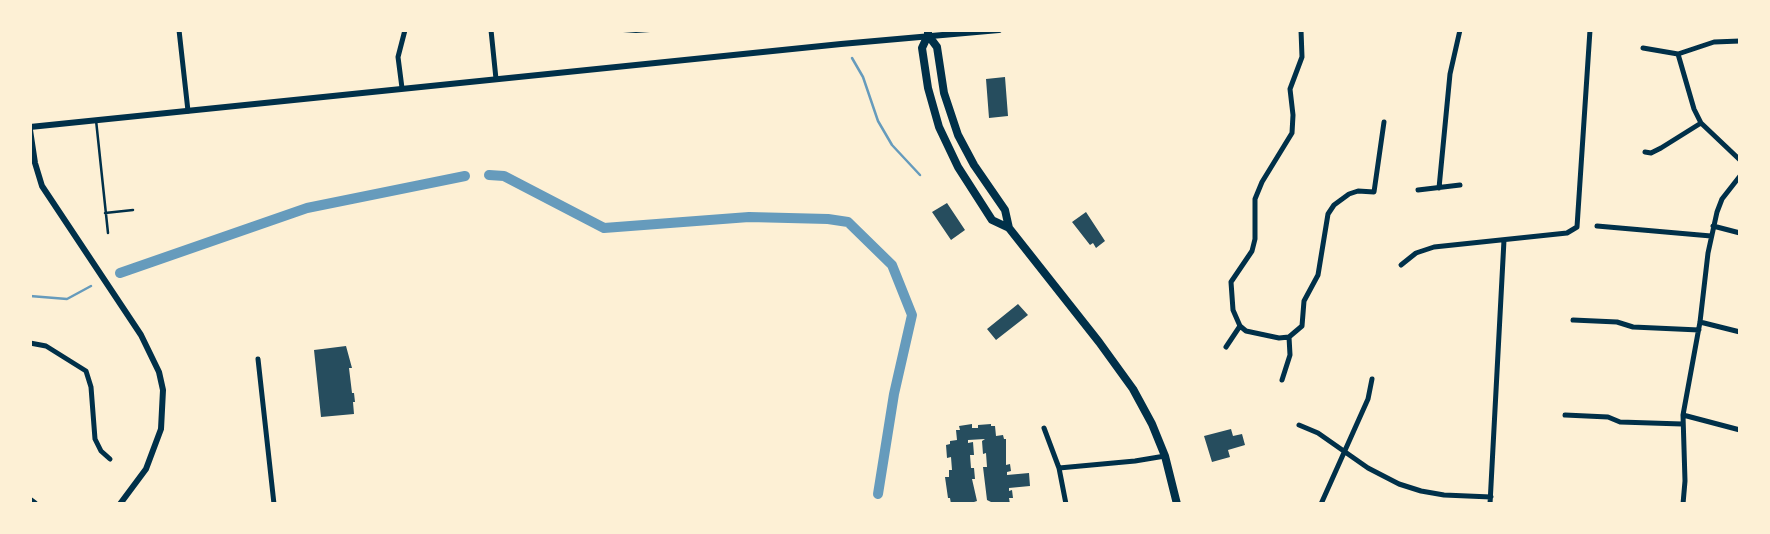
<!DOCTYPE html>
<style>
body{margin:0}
#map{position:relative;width:1770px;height:534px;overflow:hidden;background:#fdf0d5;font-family:"Exo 2",sans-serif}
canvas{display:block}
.frame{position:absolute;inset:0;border:32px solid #fdf0d5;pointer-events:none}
</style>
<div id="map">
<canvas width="1770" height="534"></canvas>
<div class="frame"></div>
</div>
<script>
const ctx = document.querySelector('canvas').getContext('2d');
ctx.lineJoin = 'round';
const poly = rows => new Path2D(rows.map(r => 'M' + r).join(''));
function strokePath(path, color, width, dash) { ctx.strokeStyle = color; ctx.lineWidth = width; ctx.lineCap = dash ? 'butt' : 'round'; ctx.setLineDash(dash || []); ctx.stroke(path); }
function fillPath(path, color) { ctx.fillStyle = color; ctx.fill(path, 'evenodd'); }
const stream = poly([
 [852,58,863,77,878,121,892,145,920,175],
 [30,296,67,299,91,286]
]);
const canal = poly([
 [489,175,504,176,604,228,749,217,828,219,848,222,892,265,912,315,894,394,878,494],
 [120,273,307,208,465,176]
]);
const building = poly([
 [1005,77,1008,116,989,118,986,79],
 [947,203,965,230,951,240,932,212],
 [1086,212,1105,241,1096,248,1093,243,1090,245,1072,222],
 [1018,304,1028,315,996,340,987,329],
 [346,346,352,368,349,368,352,393,354,393,355,402,353,402,354,414,321,417,314,350],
 [972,424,972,428,978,428,978,425,991,424,991,426,995,426,996,436,1003,435,1004,439,1006,439,1006,465,1010,464,1011,471,1007,472,1007,475,1029,473,1030,486,1009,488,1009,491,1012,490,1013,498,1009,498,1010,504,986,504,991,502,987,500,983,467,987,467,986,453,983,454,982,441,985,439,968,440,968,443,973,442,974,455,970,455,971,468,974,468,975,479,972,479,977,501,974,502,975,504,951,504,950,498,948,498,945,477,949,477,949,470,952,470,951,457,947,458,946,445,950,444,950,441,957,440,956,430,960,430,959,426],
 [1231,429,1233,436,1242,434,1245,445,1228,450,1230,457,1212,462,1204,436]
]);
const path = poly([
 [610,30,636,32,664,30]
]);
const service = poly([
 [96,120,108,233],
 [105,213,133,210]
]);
const minor = poly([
 [179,30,188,111],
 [491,30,496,79],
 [1301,30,1302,57,1290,89,1293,115,1292,133,1262,182,1255,199,1255,239,1252,251,1231,282,1233,310,1240,326,1246,331,1279,338,1289,337,1302,326,1304,301,1318,275,1328,214,1334,205,1349,194,1358,191,1374,192,1384,122],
 [1643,48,1678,54,1714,42,1740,41],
 [1678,54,1694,109,1701,123,1740,160],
 [402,88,398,57,405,30],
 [1645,152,1651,153,1661,148,1701,123],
 [1439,188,1450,74,1460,30],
 [1418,190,1460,185],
 [1597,226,1711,236],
 [1713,226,1740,233],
 [1401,265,1416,253,1434,247,1567,233,1577,227,1590,30],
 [1573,320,1617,322,1633,327,1699,330],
 [1700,322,1740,332],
 [30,343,46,346,86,371,91,387,95,439,101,451,110,459],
 [1226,347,1240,326],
 [258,359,274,504],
 [1282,380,1290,355,1289,337],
 [1565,415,1608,417,1620,422,1682,424],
 [1683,415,1740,430],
 [1299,425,1318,433,1368,468,1399,484,1421,491,1444,495,1491,497],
 [1044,428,1059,468,1066,504],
 [1059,468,1135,461,1165,456],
 [1321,504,1368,399,1372,379],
 [1490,504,1504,240],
 [1683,504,1685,481,1683,415,1700,322,1708,253,1717,212,1722,199,1740,176]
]);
const tertiary = poly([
 [30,127,841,44,999,30],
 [30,130,35,163,42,186,141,335,159,372,163,390,161,429,146,469,120,504]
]);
const primary = poly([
 [928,30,928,35,937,47,944,93,958,135,974,165,1005,210,1009,228],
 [928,35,922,48,928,88,939,127,958,167,992,220,1009,228,1099,342,1133,389,1152,424,1165,456,1177,504],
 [30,501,34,504]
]);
strokePath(stream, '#669bbc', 2.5);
strokePath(canal, '#669bbc', 10);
fillPath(building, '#264d5e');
strokePath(path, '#003049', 2);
strokePath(service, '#003049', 2.5);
strokePath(minor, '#003049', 5);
strokePath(tertiary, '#003049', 6);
strokePath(primary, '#003049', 8);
</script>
